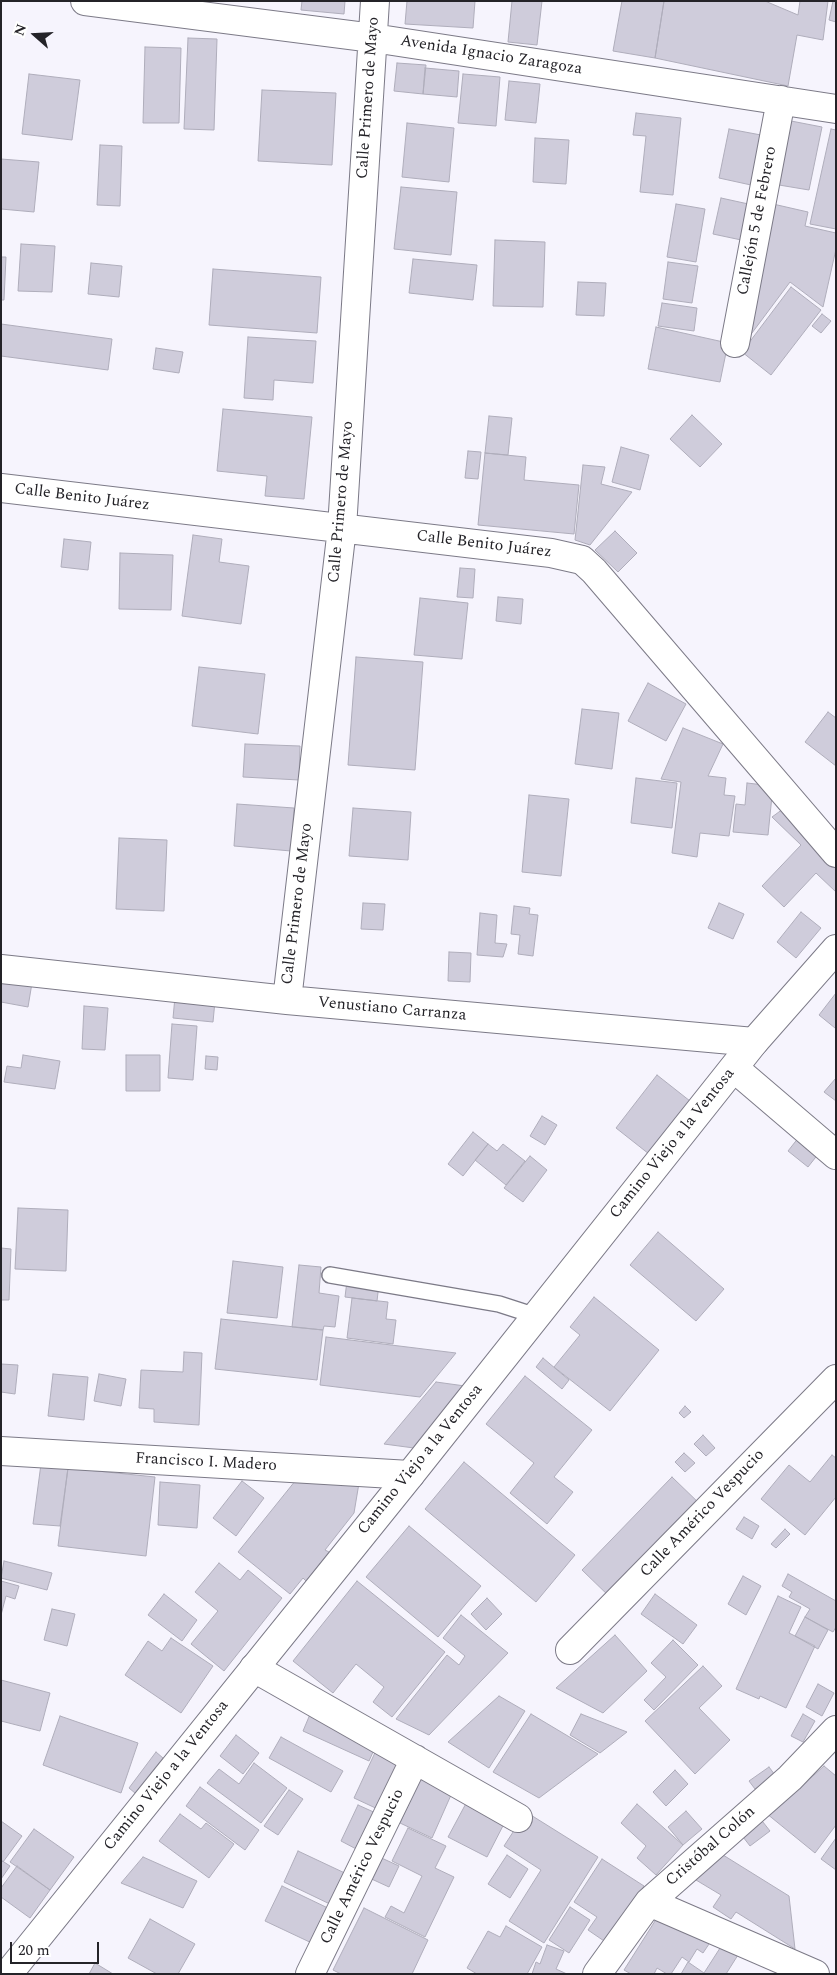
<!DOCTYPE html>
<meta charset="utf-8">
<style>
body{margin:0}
#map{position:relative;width:837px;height:1975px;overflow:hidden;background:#f6f4fd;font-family:Spectral,serif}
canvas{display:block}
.frame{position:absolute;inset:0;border:2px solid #242328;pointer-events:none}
.north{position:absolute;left:10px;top:10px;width:50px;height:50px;-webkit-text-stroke:4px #fff;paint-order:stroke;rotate:289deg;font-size:14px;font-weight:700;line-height:20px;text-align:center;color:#242328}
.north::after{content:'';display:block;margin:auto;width:18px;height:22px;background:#242328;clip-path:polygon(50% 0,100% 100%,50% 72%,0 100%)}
.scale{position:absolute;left:10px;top:1942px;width:89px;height:22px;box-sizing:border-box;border:2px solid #242328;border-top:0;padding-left:6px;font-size:15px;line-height:18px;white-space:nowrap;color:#242328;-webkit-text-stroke:4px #fff;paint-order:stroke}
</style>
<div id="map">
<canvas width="837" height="1975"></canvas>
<div class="frame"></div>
<div class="north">N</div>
<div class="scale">20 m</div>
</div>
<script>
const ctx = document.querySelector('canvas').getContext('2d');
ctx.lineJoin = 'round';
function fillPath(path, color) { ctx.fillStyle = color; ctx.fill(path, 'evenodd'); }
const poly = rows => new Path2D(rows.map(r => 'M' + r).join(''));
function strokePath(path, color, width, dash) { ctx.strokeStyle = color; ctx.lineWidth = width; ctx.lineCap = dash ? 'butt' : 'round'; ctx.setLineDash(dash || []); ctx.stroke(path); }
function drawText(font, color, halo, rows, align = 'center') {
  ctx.font = font + ' Spectral,serif'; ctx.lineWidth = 4.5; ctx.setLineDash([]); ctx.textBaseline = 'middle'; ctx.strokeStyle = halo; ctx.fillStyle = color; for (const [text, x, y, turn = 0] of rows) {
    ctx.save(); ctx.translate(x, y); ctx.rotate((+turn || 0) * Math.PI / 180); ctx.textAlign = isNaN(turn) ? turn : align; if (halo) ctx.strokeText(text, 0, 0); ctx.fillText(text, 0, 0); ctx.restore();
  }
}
const building = poly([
 [302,1,345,1,344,14,301,10,302,1],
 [407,1,475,1,473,28,405,24,407,1],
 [512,1,542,1,537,45,508,42,512,1],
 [622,1,664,1,655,58,613,51,622,1],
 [664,1,765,1,798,15,800,1,828,1,823,40,797,35,788,86,655,58,664,1],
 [833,1,836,1,836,22,829,20,833,1],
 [188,38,217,39,214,130,184,129,188,38],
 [145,47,181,48,179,123,143,123,145,47],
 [397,63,426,65,423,94,394,91,397,63],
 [425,68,459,71,457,97,423,94,425,68],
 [29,74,80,80,72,140,22,134,29,74],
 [463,74,500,77,496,126,458,123,463,74],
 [509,81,540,84,536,123,505,120,509,81],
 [262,90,336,93,332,165,258,161,262,90],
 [636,113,681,118,673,195,640,192,646,136,633,135,636,113],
 [786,120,822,127,809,190,773,184,786,120],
 [407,123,454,128,449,182,402,177,407,123],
 [729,129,761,135,751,185,719,178,729,129],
 [831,129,836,130,836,229,810,224,831,129],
 [535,138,569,140,566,184,533,182,535,138],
 [100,145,122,146,120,206,97,205,100,145],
 [1,159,39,162,34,212,1,209,1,159],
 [401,187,457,192,451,255,394,249,401,187],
 [721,198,753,205,746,241,713,234,721,198],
 [676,204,705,209,696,262,667,257,676,204],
 [773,204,808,212,805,226,836,233,836,249,823,307,790,282,746,341,773,204],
 [495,240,545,242,543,307,493,306,495,240],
 [21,244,55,246,52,292,18,291,21,244],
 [1,257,6,257,4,300,1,300,1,257],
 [413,259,477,265,473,300,409,293,413,259],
 [668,262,698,266,692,303,663,299,668,262],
 [91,263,122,266,119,297,88,294,91,263],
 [213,269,321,277,317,333,209,325,213,269],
 [578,282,606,283,604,316,576,315,578,282],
 [791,287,821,310,771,375,742,352,791,287],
 [662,303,697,308,694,331,658,326,662,303],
 [822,314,831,321,821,333,812,326,822,314],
 [1,324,112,339,108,370,1,356,1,324],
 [656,327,728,343,720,382,648,369,656,327],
 [248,337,316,341,313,383,274,380,273,400,244,398,248,337],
 [156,348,183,352,179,373,153,369,156,348],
 [223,409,312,417,304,499,265,496,267,476,217,471,223,409],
 [692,415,722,444,700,467,670,439,692,415],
 [489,416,512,418,508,455,485,453,489,416],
 [621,447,649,455,640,490,612,482,621,447],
 [468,451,481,452,478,479,465,478,468,451],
 [485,453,526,457,524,480,579,485,574,534,478,525,485,453],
 [583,465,605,467,601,484,632,492,590,545,575,540,583,465],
 [615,531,637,553,618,572,595,550,615,531],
 [193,535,222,539,219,562,249,566,241,624,182,616,193,535],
 [64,539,91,542,88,570,61,567,64,539],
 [120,553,173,555,171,610,119,609,120,553],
 [460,568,475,569,473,598,457,597,460,568],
 [498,597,523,599,521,624,496,621,498,597],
 [420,598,468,603,462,659,414,655,420,598],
 [356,657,423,662,415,770,348,765,356,657],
 [199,667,265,674,258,734,192,726,199,667],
 [648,683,686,704,666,741,628,721,648,683],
 [582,709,619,713,612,769,575,764,582,709],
 [828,712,836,718,836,766,805,742,828,712],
 [683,728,723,744,708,776,726,778,724,795,735,796,729,836,700,833,697,857,672,853,681,782,661,779,683,728],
 [245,744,300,746,299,780,243,777,245,744],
 [636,778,677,783,672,828,631,823,636,778],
 [747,783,773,786,768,835,733,832,736,804,745,805,747,783],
 [529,795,569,799,561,876,522,872,529,795],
 [237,804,294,808,291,851,234,846,237,804],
 [353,808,411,812,408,860,349,856,353,808],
 [783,809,836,862,836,892,816,873,784,907,762,886,801,845,772,817,783,809],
 [119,838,167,840,164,911,116,909,119,838],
 [363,903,385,904,383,930,361,929,363,903],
 [719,903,744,914,733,939,708,928,719,903],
 [514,906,530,908,529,914,538,915,533,956,518,954,520,935,511,934,514,906],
 [801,912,821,928,796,958,777,942,801,912],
 [480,913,497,915,495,943,507,944,503,957,477,955,480,913],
 [449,952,471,953,470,982,448,981,449,952],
 [1,978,32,983,28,1007,1,1002,1,978],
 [836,993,836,1027,835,1028,819,1015,836,993],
 [175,997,215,1001,213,1022,173,1018,175,997],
 [84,1006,108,1008,105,1050,82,1049,84,1006],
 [172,1024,197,1026,193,1080,168,1078,172,1024],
 [23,1055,60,1061,55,1089,4,1082,7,1066,21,1068,23,1055],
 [126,1055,160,1055,160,1091,126,1091,126,1055],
 [206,1056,218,1057,217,1070,205,1069,206,1056],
 [657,1075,690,1101,649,1154,616,1128,657,1075],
 [836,1078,836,1101,824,1092,836,1078],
 [542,1116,557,1125,545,1145,530,1136,542,1116],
 [473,1132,488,1144,463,1176,448,1164,473,1132],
 [799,1137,819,1153,808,1167,788,1151,799,1137],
 [488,1144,497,1151,503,1144,525,1161,506,1185,475,1160,488,1144],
 [530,1156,547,1170,523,1202,504,1188,530,1156],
 [18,1208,68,1210,66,1271,15,1269,18,1208],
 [658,1232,724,1289,696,1321,630,1265,658,1232],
 [1,1248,11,1249,9,1300,1,1300,1,1248],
 [233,1261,283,1267,277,1318,227,1313,233,1261],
 [299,1265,321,1267,319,1293,339,1296,335,1327,324,1326,323,1330,292,1327,299,1265],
 [347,1281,379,1284,377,1301,345,1297,347,1281],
 [594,1297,659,1350,610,1411,554,1367,580,1335,570,1327,594,1297],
 [352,1298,388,1302,386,1319,396,1320,393,1344,347,1338,352,1298],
 [221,1319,323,1330,317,1380,215,1369,221,1319],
 [326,1337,456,1353,420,1397,320,1385,326,1337],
 [184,1352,202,1353,199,1425,154,1422,154,1409,139,1408,141,1370,183,1372,184,1352],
 [543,1358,569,1380,562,1389,536,1367,543,1358],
 [1,1364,18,1365,15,1394,1,1392,1,1364],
 [53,1374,88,1377,84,1420,48,1416,53,1374],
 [99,1374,126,1379,121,1406,94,1401,99,1374],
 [525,1376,592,1430,554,1477,573,1492,547,1524,510,1493,534,1463,486,1424,525,1376],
 [436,1382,465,1386,414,1448,384,1444,436,1382],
 [685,1406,691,1412,684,1418,679,1413,685,1406],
 [703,1435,715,1448,706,1456,694,1444,703,1435],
 [684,1453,695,1463,685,1472,675,1462,684,1453],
 [832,1455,836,1458,836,1497,805,1535,761,1499,789,1465,810,1482,832,1455],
 [464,1462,575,1555,536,1602,425,1509,464,1462],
 [41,1464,68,1468,60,1526,33,1524,41,1464],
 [68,1468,155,1477,146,1556,58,1546,68,1468],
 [300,1475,359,1483,354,1513,325,1550,329,1552,306,1581,303,1578,290,1594,238,1552,300,1475],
 [672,1477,702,1506,612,1599,582,1570,672,1477],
 [242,1481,264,1498,236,1536,213,1518,242,1481],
 [160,1482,200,1485,197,1528,158,1525,160,1482],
 [744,1517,759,1526,752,1539,736,1529,744,1517],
 [409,1526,481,1586,438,1637,366,1577,409,1526],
 [785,1529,790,1534,776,1548,771,1544,785,1529],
 [4,1561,52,1573,47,1590,1,1578,4,1561],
 [219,1563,240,1580,248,1570,282,1598,224,1671,191,1644,218,1611,195,1592,219,1563],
 [788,1574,836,1601,836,1627,833,1632,805,1617,810,1609,789,1597,792,1592,782,1586,788,1574],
 [743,1576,761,1586,746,1615,728,1604,743,1576],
 [1,1581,19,1586,15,1599,6,1596,1,1615,1,1581],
 [357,1581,445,1652,392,1717,373,1702,384,1687,356,1664,333,1693,293,1661,357,1581],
 [164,1594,197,1620,182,1641,148,1615,164,1594],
 [655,1594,697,1625,683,1644,641,1614,655,1594],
 [778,1596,801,1607,789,1633,815,1646,786,1708,760,1696,759,1699,736,1689,778,1596],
 [487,1598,502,1614,486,1630,471,1614,487,1598],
 [52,1609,75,1614,67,1646,44,1640,52,1609],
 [461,1615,508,1653,429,1735,396,1719,447,1655,459,1665,465,1656,443,1638,461,1615],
 [805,1617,828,1630,818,1649,795,1636,805,1617],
 [615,1635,647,1671,603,1713,556,1688,615,1635],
 [171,1638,213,1666,181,1713,125,1675,148,1641,162,1651,171,1638],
 [673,1640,698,1665,654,1710,644,1700,666,1677,651,1663,673,1640],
 [703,1666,722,1686,699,1708,730,1740,695,1774,645,1721,703,1666],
 [1,1680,50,1693,40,1731,1,1721,1,1680],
 [818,1684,834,1693,822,1716,806,1707,818,1684],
 [499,1696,525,1711,489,1768,448,1742,499,1696],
 [311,1712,377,1743,369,1761,303,1731,311,1712],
 [531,1714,598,1754,539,1798,493,1772,531,1714],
 [581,1714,627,1732,600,1753,570,1735,581,1714],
 [803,1714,815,1721,803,1742,791,1736,803,1714],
 [60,1716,138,1743,121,1793,43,1765,60,1716],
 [236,1735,259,1753,243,1774,220,1756,236,1735],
 [281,1737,343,1771,331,1792,269,1758,281,1737],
 [379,1744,407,1757,382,1811,354,1798,379,1744],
 [156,1752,163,1758,135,1793,129,1788,156,1752],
 [254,1763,287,1788,261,1823,207,1783,219,1769,239,1784,254,1763],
 [824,1766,836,1776,836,1825,815,1853,761,1809,798,1780,804,1784,824,1766],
 [769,1767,775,1775,755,1789,749,1781,769,1767],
 [675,1770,688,1784,666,1806,653,1792,675,1770],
 [423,1772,455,1786,432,1838,400,1823,423,1772],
 [200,1787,259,1830,245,1850,186,1806,200,1787],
 [289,1790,303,1799,278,1835,264,1826,289,1790],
 [470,1796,508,1816,487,1857,448,1837,470,1796],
 [637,1804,683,1845,656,1875,637,1858,646,1846,621,1823,637,1804],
 [358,1805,378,1814,360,1851,341,1841,358,1805],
 [686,1811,702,1829,683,1845,668,1827,686,1811],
 [526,1812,598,1857,544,1943,509,1921,541,1870,504,1846,526,1812],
 [180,1814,201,1829,206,1823,234,1844,209,1878,159,1841,180,1814],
 [759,1817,770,1831,750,1846,740,1833,759,1817],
 [1,1821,22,1836,3,1862,1,1860,1,1821],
 [408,1828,446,1846,435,1868,454,1877,425,1937,385,1917,391,1906,404,1913,422,1876,392,1861,408,1828],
 [34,1829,74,1857,50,1890,10,1862,34,1829],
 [836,1838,836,1870,821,1859,836,1838],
 [715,1850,789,1896,795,1949,736,1912,731,1919,713,1907,721,1895,696,1880,715,1850],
 [298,1851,349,1875,334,1906,284,1882,298,1851],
 [375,1855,399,1866,389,1887,365,1876,375,1855],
 [507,1855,528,1869,510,1898,488,1884,507,1855],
 [143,1857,197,1881,183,1908,121,1883,143,1857],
 [602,1859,644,1886,607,1943,588,1930,597,1917,574,1902,602,1859],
 [1,1860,10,1866,1,1879,1,1860],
 [17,1866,50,1890,30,1918,1,1897,1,1888,17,1866],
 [282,1886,332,1910,316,1945,265,1921,282,1886],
 [570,1907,590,1920,569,1953,549,1940,570,1907],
 [364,1908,428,1940,412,1974,341,1974,333,1970,364,1908],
 [662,1910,711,1941,703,1953,697,1949,689,1962,682,1957,671,1974,667,1974,657,1968,654,1974,631,1974,624,1970,662,1910],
 [150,1919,195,1944,178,1974,157,1974,128,1958,150,1919],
 [506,1926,542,1947,527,1974,477,1974,467,1968,488,1931,500,1937,506,1926],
 [547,1945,564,1951,556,1969,567,1974,532,1974,536,1962,540,1964,547,1945],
 [722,1945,738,1955,726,1974,681,1974,688,1962,704,1973,722,1945],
 [95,1963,113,1974,89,1974,95,1963]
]);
const service = poly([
 [330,1275,499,1304,536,1316]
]);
const minor = poly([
 [85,1,373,38,836,109],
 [735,343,781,100],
 [1,488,551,553,582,560,594,571,836,853],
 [1,969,287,1000,754,1042],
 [287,1000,342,528,375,1],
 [734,1068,836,1155],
 [1,1451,410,1475],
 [570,1650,836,1379],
 [254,1668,518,1818],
 [649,1902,815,1974],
 [310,1974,415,1759],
 [597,1974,649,1902,790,1778,836,1730]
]);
const secondary = poly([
 [8,1974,410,1475,754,1042,836,949]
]);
const streetNames = [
 ["Avenida Ignacio Zaragoza",491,56,9],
 ["Calle Primero de Mayo",369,98,-86],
 ["Callejón 5 de Febrero",758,221,-79],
 ["Calle Benito Juárez",82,498,7],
 ["Calle Primero de Mayo",342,502,-85],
 ["Calle Benito Juárez",484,545,7],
 ["Calle Primero de Mayo",298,904,-83],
 ["Venustiano Carranza",392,1010,5],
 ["Camino Viejo a la Ventosa",673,1144,-51],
 ["Camino Viejo a la Ventosa",421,1460,-51],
 ["Francisco I. Madero",206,1463,3],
 ["Calle Américo Vespucio",703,1514,-46],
 ["Camino Viejo a la Ventosa",167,1776,-51],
 ["Cristóbal Colón",711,1847,-41],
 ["Calle Américo Vespucio",363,1867,-64]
];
fillPath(building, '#cfccdb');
strokePath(building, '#afadbb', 1);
strokePath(service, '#7c7a87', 18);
strokePath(minor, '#7c7a87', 30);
strokePath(secondary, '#7c7a87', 30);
strokePath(service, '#fff', 15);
strokePath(minor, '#fff', 28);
strokePath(secondary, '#fff', 28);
drawText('16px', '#242328', '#fff', streetNames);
</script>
